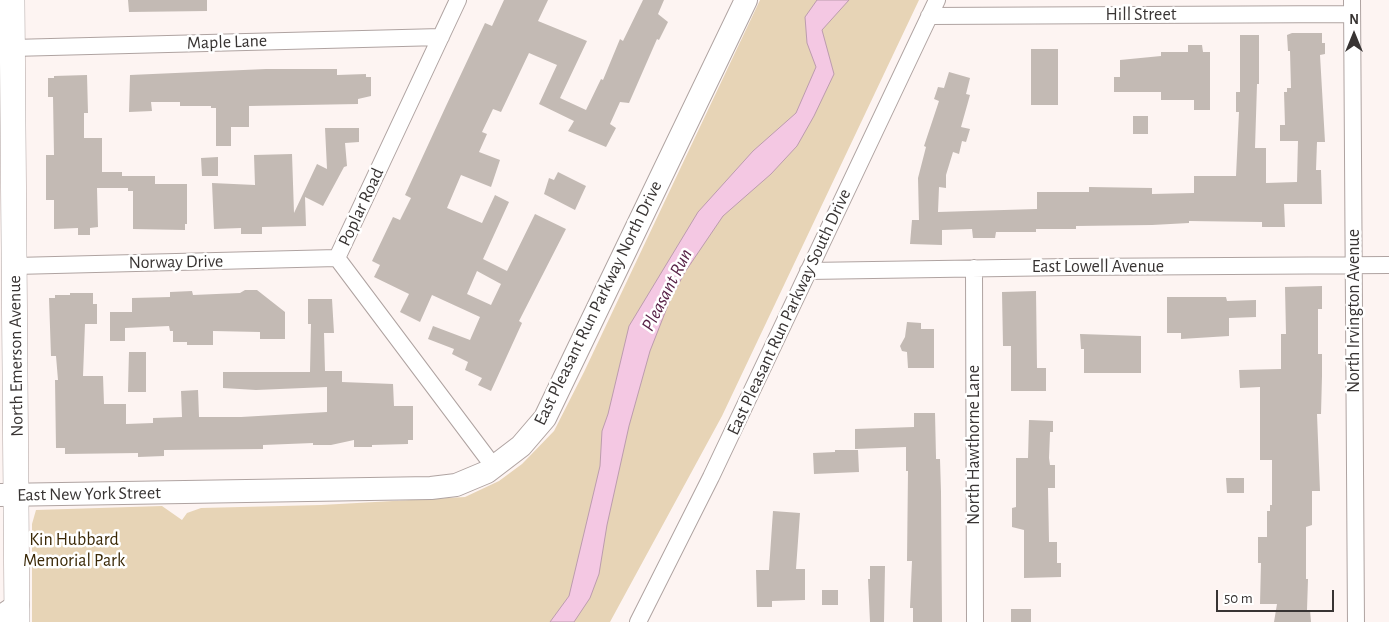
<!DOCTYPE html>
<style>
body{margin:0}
#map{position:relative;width:1389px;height:622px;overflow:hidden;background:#fdf4f2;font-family:"Alegreya Sans",sans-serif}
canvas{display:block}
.north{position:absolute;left:1329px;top:10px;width:50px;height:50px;-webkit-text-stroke:4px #fff;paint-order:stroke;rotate:0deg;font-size:14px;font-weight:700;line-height:20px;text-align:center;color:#383433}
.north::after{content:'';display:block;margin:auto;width:18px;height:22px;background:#383433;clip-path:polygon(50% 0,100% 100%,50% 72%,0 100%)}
.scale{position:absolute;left:1216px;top:590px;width:118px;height:22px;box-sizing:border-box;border:2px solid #383433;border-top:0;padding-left:6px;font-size:15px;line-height:18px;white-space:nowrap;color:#383433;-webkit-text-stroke:4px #fff;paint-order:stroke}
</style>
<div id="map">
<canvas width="1389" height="622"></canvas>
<div class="north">N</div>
<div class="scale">50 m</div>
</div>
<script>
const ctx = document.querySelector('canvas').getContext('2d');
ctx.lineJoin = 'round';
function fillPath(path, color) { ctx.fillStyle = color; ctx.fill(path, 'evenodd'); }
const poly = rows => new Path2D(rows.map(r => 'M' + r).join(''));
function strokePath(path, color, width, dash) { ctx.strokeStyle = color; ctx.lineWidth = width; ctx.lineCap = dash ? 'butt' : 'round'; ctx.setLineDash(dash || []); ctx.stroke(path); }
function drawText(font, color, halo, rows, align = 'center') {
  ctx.font = font + ' "Alegreya Sans",sans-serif'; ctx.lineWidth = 5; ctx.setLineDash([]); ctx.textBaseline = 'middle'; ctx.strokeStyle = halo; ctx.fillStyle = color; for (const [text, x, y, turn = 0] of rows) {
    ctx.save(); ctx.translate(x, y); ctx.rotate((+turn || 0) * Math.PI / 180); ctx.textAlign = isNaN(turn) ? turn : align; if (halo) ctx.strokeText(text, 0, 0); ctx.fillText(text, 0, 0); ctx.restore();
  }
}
const green = poly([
 [760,0,919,0,722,416,610,622,32,622,32,524,36,510,162,506,182,520,187,513,201,508,321,505,465,497,499,481,522,464,554,431,584,372]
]);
const water = poly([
 [817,0,849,0,822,30,834,74,814,116,797,146,771,174,723,216,685,272,670,300,650,351,629,426,607,525,599,574,590,598,574,622,550,622,569,596,600,466,602,431,608,414,629,326,698,212,753,151,796,113,816,67,807,43,805,17,817,0]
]);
const building = poly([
 [128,0,207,0,207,11,129,12],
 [504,0,548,0,538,21,587,41,560,98,586,110,601,79,603,80,620,39,623,41,643,0,664,0,658,14,668,22,659,40,657,39,629,103,620,102,610,124,616,128,606,147,568,131,574,121,539,104,557,65,529,53,501,112,493,109,482,132,487,134,479,152,500,160,491,187,461,175,447,208,482,223,495,195,509,202,483,259,507,271,535,214,566,229,519,321,522,323,491,391,478,385,482,378,465,370,468,362,452,354,454,349,428,339,433,326,470,340,480,317,432,295,420,322,400,312,409,294,374,277,380,265,372,261,393,217,400,220,411,198,405,195,446,106,485,23,492,26],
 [477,271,501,284,491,305,467,294],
 [1292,33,1322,33,1322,43,1325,43,1325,54,1320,55,1325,142,1317,142,1316,170,1321,170,1322,204,1284,204,1285,227,1262,227,1262,222,1189,221,1189,223,1152,225,1076,226,1076,229,1036,229,1036,232,996,232,995,238,973,238,972,229,942,230,942,245,910,244,912,220,919,220,918,178,926,147,924,146,939,101,934,99,938,87,944,88,949,72,970,78,966,94,970,95,961,127,970,129,966,142,962,141,959,154,953,152,946,175,946,188,939,187,938,212,1037,209,1037,192,1089,192,1089,187,1152,188,1152,194,1194,193,1194,176,1236,176,1239,112,1236,112,1236,92,1240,92,1240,35,1259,35,1259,84,1257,84,1255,148,1266,148,1266,183,1297,182,1298,141,1280,141,1280,125,1285,125,1284,92,1287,92,1287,88,1291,88,1290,51,1288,51,1287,35],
 [1188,45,1202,45,1203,52,1210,52,1210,110,1194,110,1194,100,1161,100,1161,92,1114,92,1114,77,1120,77,1120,60,1161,56,1161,52,1188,52],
 [1031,49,1058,49,1058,105,1031,105],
 [266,69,337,69,337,75,366,74,366,77,371,77,371,96,358,99,358,104,249,106,249,127,231,127,231,146,216,146,216,108,211,108,211,106,180,106,180,102,151,102,152,111,129,112,130,75],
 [87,75,88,113,84,113,84,138,102,138,102,172,122,172,122,176,155,176,155,184,187,184,187,224,185,224,185,230,133,229,133,191,128,191,128,188,97,188,98,227,90,228,90,235,78,235,78,228,54,229,54,200,46,200,46,155,54,155,53,97,48,97,48,78,54,78,54,76],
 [1133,116,1148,116,1148,134,1133,134],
 [325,128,359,128,359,142,345,143,347,166,344,167,323,206,305,197,306,226,262,227,262,234,241,234,241,228,214,229,212,183,255,185,254,155,292,154,294,213,317,164,327,169],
 [218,157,218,176,202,176,201,158],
 [558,172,586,186,575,210,544,194,549,178,554,180],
 [1322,286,1322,309,1318,309,1318,354,1322,354,1322,376,1321,414,1317,414,1320,491,1312,491,1312,525,1306,527,1306,579,1308,579,1307,610,1310,610,1311,622,1274,622,1277,604,1260,604,1261,563,1258,563,1258,537,1267,537,1267,511,1270,511,1270,505,1272,505,1272,460,1260,460,1260,387,1240,388,1239,370,1281,369,1281,334,1286,334,1285,287],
 [245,290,257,290,285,312,285,339,260,339,260,332,213,331,213,345,187,345,187,342,173,342,173,331,170,331,169,326,125,328,125,341,110,341,110,312,132,312,132,298,170,297,170,292,192,291,193,295,240,293],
 [1036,291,1037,368,1046,368,1046,391,1011,391,1011,346,1003,346,1002,292],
 [70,293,93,293,93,304,97,304,97,324,85,324,83,376,103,376,104,404,126,404,126,424,153,423,153,418,182,417,181,391,198,390,199,417,241,417,327,412,327,387,256,390,223,388,223,372,310,372,311,324,308,324,308,299,332,299,334,333,324,333,325,371,342,371,342,382,393,384,394,406,413,406,413,440,408,440,408,444,372,445,372,447,354,447,354,440,331,445,313,445,313,443,263,445,263,449,164,450,164,456,138,457,138,453,65,454,65,448,56,448,55,380,58,380,56,356,51,356,49,298,55,298,55,295,70,295],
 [1167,297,1226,297,1227,301,1256,300,1256,317,1229,318,1229,336,1181,339,1181,333,1167,333],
 [907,322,921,323,921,329,934,329,934,368,908,368,907,352,902,351,900,346,905,337],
 [1080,334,1141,336,1141,373,1084,373,1084,349,1081,349],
 [129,352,146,352,146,392,128,392],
 [914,413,935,413,936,457,936,459,940,459,941,492,942,622,913,622,913,608,910,608,912,561,907,561,908,471,906,471,906,447,855,449,855,429,914,427],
 [1029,420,1053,421,1053,432,1050,432,1049,458,1050,465,1055,465,1055,488,1048,488,1049,542,1057,542,1057,563,1061,563,1061,577,1024,578,1024,530,1012,527,1012,508,1016,507,1016,458,1028,458],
 [835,450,858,450,859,472,814,474,813,453,835,452],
 [1226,478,1244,478,1244,493,1227,493],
 [773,511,800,513,796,569,805,569,805,600,772,601,772,607,757,607,756,570,769,570],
 [870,566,885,566,884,622,870,622,868,579,870,579],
 [822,590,838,590,838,605,822,605],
 [1011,609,1031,609,1031,622,1011,622]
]);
const street = poly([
 [1352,0,1356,622],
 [929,16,1352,14],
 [12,48,441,37],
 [337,258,458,0],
 [337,258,494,467],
 [15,266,337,258],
 [974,268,975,622],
 [808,271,1069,267,1389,265],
 [638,622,711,477,937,0]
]);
const secondary = poly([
 [0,495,431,488,456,485,487,472,521,446,545,418,746,0],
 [0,617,18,605]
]);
const primary = poly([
 [12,0,17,622]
]);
const streetNames = [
 ["Hill Street",1141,15],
 ["Maple Lane",227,42,-2],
 ["Poplar Road",361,207,-65],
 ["Norway Drive",176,262,-1],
 ["East Lowell Avenue",1098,267],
 ["East Pleasant Run Parkway North Drive",598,303,-64],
 ["North Irvington Avenue",1354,311,-90],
 ["East Pleasant Run Parkway South Drive",789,312,-65],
 ["North Emerson Avenue",16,356,-91],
 ["North Hawthorne Lane",974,445,-90],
 ["East New York Street",89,494,-1]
];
const parkNames = [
 ["Kin Hubbard",74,540],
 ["Memorial Park",74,561]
];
const waterNames = [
 ["Pleasant Run",667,290,-63]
];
fillPath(green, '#e7d4b6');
fillPath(water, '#f4c8e3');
strokePath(water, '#bc9cae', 1);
fillPath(building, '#c3bab4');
strokePath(street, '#afa3a1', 18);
strokePath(secondary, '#afa3a1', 24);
strokePath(primary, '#afa3a1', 26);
strokePath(street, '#fff', 16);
strokePath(secondary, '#fff', 22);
strokePath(primary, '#fff', 25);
drawText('18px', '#383433', '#fff', streetNames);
drawText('18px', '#3b2907', '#fff', parkNames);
drawText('italic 19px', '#582347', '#fff', waterNames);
</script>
